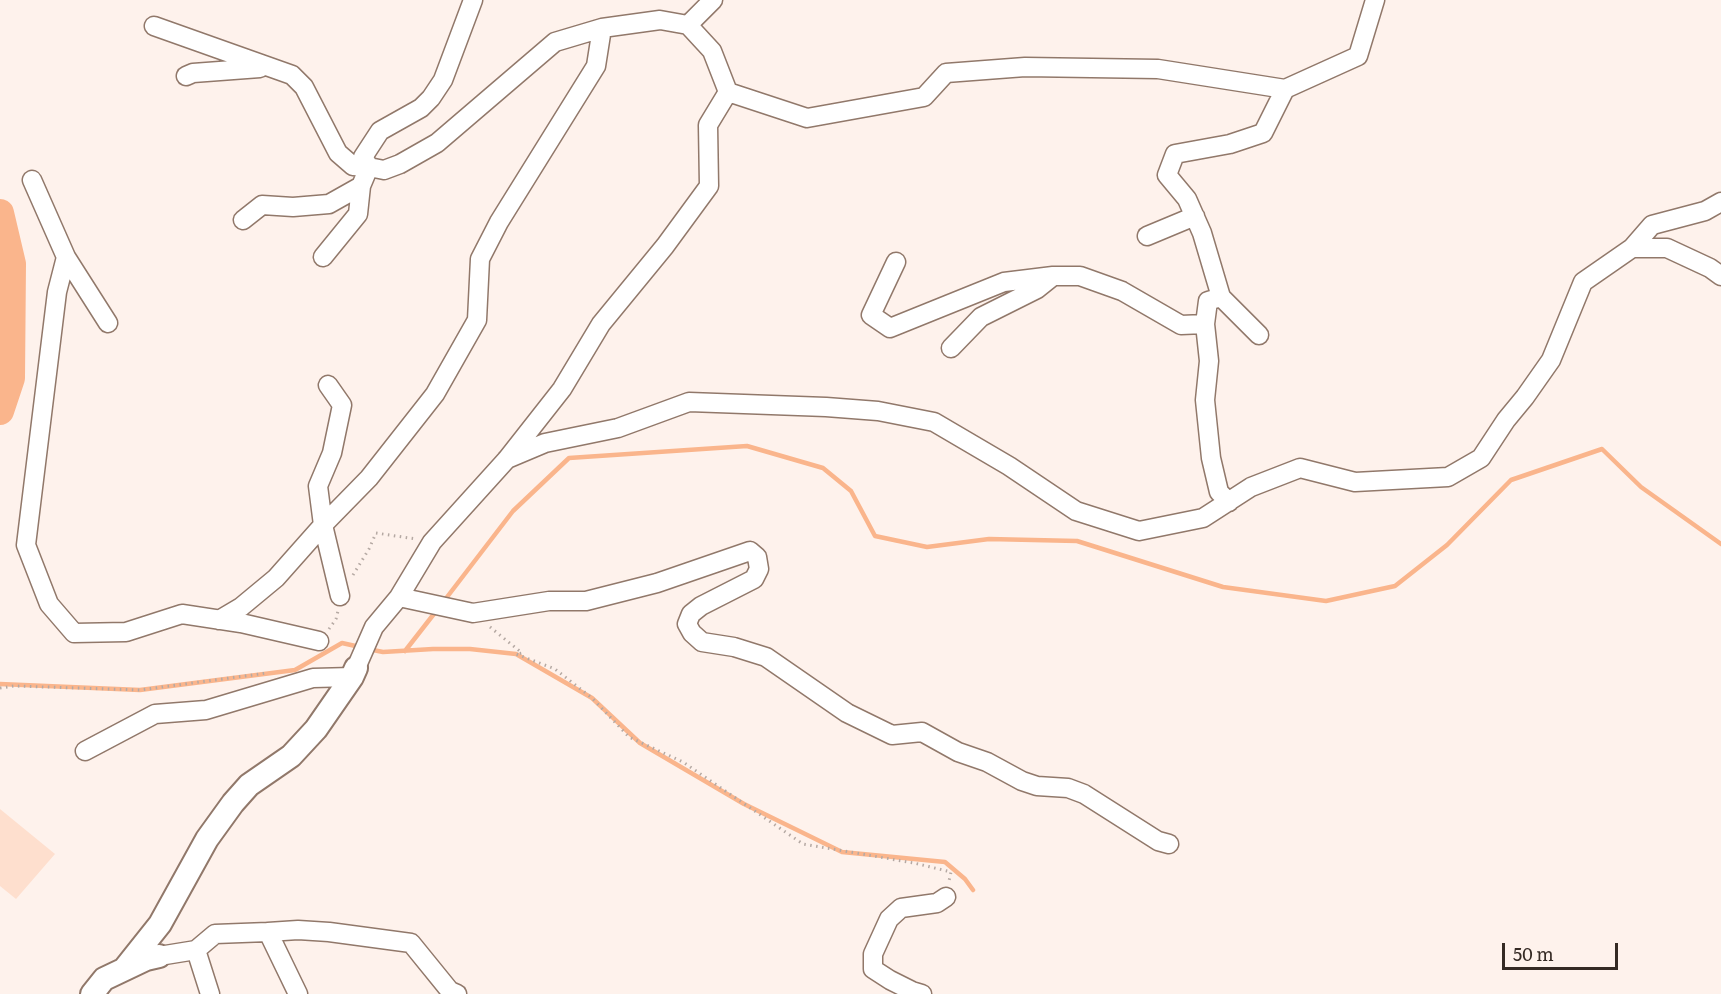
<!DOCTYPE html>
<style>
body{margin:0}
#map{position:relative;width:1721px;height:994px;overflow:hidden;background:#fef2ec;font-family:Literata,serif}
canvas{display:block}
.scale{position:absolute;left:1502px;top:943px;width:116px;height:27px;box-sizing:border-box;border:3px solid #352a24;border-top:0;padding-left:8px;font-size:18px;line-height:21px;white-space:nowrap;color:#352a24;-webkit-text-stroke:4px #fef2ec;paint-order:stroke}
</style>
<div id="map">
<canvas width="1721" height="994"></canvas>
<div class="scale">50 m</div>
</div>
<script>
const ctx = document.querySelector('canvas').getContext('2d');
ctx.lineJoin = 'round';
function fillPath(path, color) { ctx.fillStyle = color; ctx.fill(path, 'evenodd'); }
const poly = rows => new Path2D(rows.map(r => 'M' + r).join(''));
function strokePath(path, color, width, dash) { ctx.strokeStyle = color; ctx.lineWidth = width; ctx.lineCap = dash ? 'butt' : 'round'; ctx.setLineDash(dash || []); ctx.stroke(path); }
const green = poly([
 [0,809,55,854,16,899,0,886]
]);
const stream = poly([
 [444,601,513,511,569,458,747,446,823,468,851,491,875,536,927,547,989,539,1077,541,1223,587,1326,601,1395,586,1447,545,1511,480,1602,449,1641,487,1721,544],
 [368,649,383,652,433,649,470,649,516,654,592,698,640,743,744,804,842,852,945,862,965,879,973,890],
 [405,651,437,610],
 [0,684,140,690,295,670,342,643,360,647]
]);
const river = poly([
 [0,213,12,264,11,378,0,411]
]);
const path = poly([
 [353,575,369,549,376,533,416,539],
 [490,627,522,653,516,654,555,669,592,698,629,737,683,762,803,844,914,863,951,872,949,881],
 [329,629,336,619,338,611],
 [0,688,14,686,140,690,267,673]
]);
const minor = poly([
 [688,25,713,0],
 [154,26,292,75,304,87,338,153,353,166,369,167,361,186,329,204,293,207,262,205,243,220],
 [186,76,193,73,260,68],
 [728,92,807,118,924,97,946,73,1025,67,1158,69,1285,89,1358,56,1375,0],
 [32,180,66,257,57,292,26,545,49,604,74,633,126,632,182,614,241,623,319,641],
 [1147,236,1195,216],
 [1632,248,1667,248,1710,268,1721,276],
 [66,257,108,323],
 [323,257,358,214,361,186],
 [896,262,871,315,890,328,1004,282,1053,276,1080,276,1122,291,1181,325,1205,324],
 [1221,297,1208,301,1205,324,1209,361,1205,400,1211,458,1219,492,1229,502],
 [1259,335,1221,297,1202,233,1187,199,1167,175,1175,154,1230,144,1263,133,1285,89],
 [951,348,981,317,1037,289,1052,277],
 [328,385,342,405,332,453,318,486,323,525,340,596],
 [507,459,545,443,618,428,689,402,826,407,878,411,934,422,1009,466,1076,511,1139,531,1203,518,1251,487,1300,468,1355,482,1448,477,1481,458,1506,420,1525,397,1551,360,1583,282,1632,248,1652,225,1705,211,1721,202],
 [399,597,473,613,549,601,586,601,657,583,750,551,757,557,759,569,754,579,701,606,691,614,687,624,692,633,702,642,734,647,766,657,847,713,892,735,922,732,958,752,987,762,1022,781,1037,786,1068,788,1084,794,1158,841,1169,844],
 [219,620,241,607,276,578,323,525,369,478,435,394,477,320,480,259,499,222,596,66,602,28],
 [356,668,374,627,399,597,432,542,507,459,562,389,601,324,665,246,709,186,708,125,728,92,712,51,688,25,660,20,602,28,555,42,437,143,400,164,384,170,369,167,363,157,380,131,421,108,431,98,443,80,473,0],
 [85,751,155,714,206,710,313,678,352,677],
 [196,950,215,934,268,932],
 [159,956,196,950,210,994],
 [298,994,268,932,298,930,329,932,411,943,450,991,457,994],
 [922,994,912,991,890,980,873,969,873,954,889,919,901,908,937,903,946,897]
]);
const tertiary = poly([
 [125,968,160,924,207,839,233,803,249,785,291,756,316,729,352,677,356,668],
 [92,994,104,979,146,959,159,956]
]);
fillPath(green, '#fedfce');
strokePath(stream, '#fab58c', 4.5);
strokePath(river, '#fab58c', 28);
strokePath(minor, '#91786a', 21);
strokePath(tertiary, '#91786a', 26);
strokePath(path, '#b5a9a3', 3, [1.5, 4.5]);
strokePath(minor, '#fff', 18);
strokePath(tertiary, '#fff', 22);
</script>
